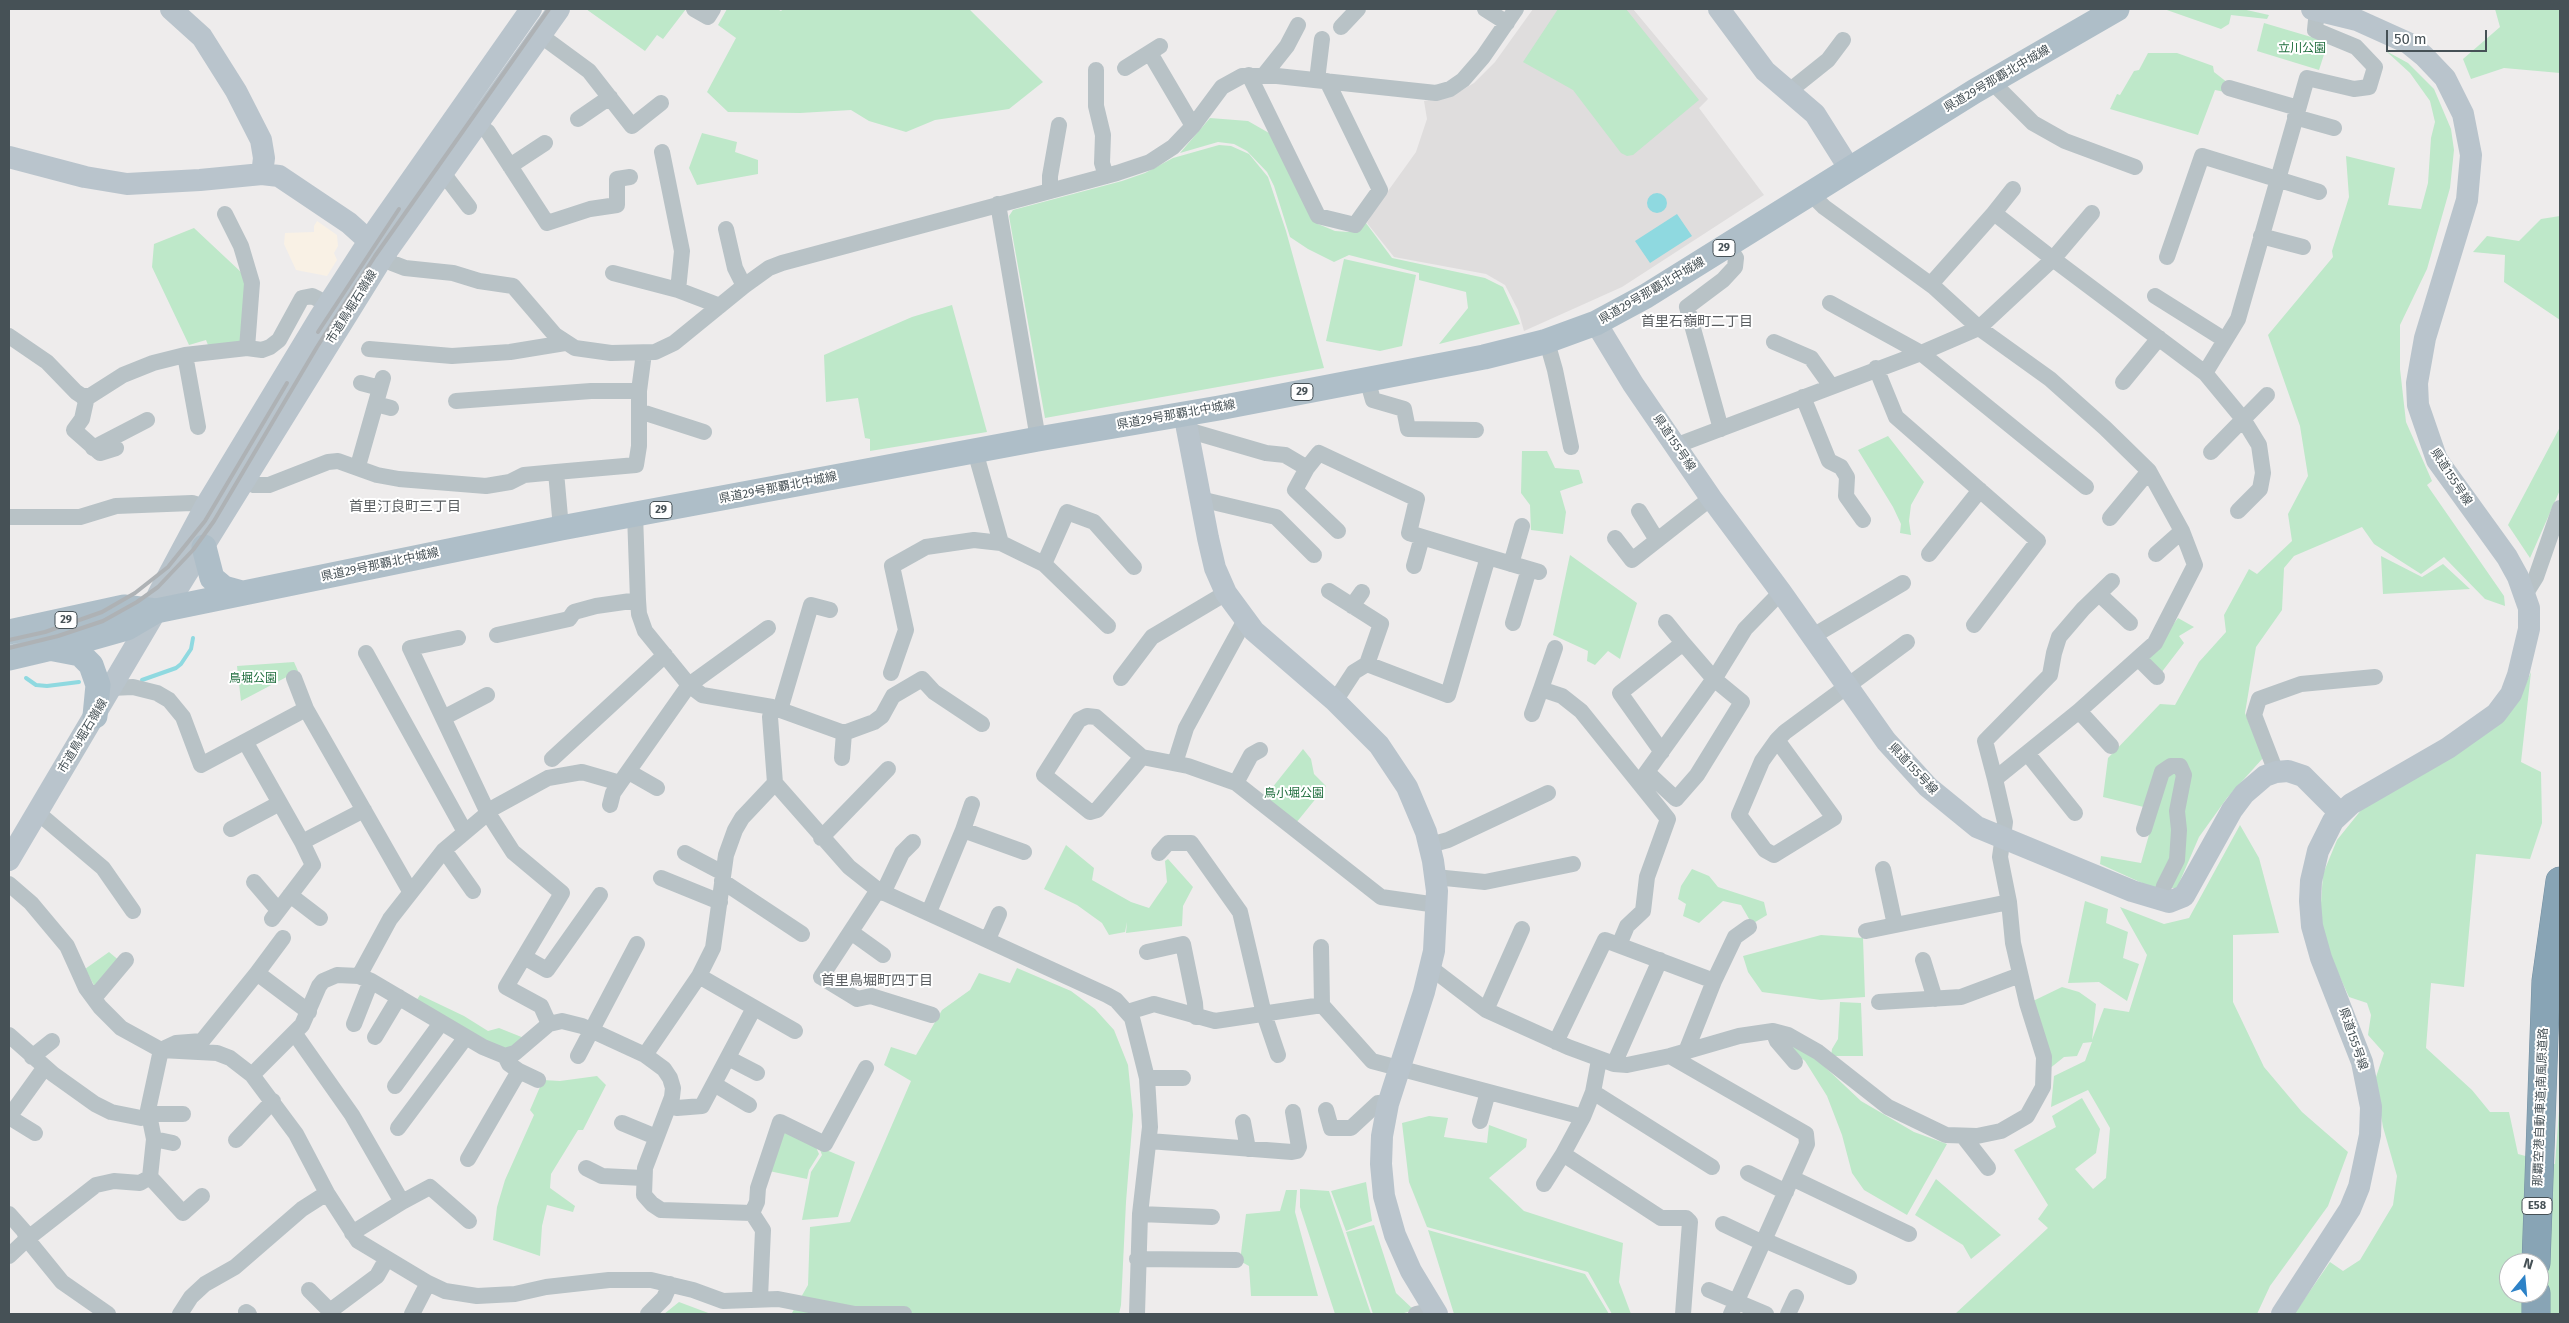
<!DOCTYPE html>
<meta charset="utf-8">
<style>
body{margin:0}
#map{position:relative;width:2569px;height:1323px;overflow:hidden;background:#eeecec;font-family:"Fira Sans",sans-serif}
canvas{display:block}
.frame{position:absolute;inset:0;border:10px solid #465156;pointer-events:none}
.north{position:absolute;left:2499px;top:1253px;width:50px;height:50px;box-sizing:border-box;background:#fff;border:1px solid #b5b9bb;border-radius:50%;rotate:17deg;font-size:14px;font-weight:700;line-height:20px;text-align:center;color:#465156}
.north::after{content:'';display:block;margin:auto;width:18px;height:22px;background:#2d82c7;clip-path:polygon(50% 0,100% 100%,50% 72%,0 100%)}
.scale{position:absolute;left:2386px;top:30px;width:101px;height:22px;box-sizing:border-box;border:2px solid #465156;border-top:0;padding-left:6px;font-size:15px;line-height:18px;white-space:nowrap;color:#465156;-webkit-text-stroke:4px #fff;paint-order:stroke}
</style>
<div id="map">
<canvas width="2569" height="1323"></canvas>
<div class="frame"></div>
<div class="north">N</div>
<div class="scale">50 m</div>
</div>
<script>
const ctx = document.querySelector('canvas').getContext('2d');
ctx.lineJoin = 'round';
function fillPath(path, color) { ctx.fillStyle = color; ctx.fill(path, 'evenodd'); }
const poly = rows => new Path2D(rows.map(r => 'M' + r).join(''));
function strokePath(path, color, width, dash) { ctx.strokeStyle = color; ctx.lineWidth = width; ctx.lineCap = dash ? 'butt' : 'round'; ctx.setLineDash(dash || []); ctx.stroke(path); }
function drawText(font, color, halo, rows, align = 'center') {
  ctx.font = font + ' "Fira Sans","Noto Sans JP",sans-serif'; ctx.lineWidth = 4; ctx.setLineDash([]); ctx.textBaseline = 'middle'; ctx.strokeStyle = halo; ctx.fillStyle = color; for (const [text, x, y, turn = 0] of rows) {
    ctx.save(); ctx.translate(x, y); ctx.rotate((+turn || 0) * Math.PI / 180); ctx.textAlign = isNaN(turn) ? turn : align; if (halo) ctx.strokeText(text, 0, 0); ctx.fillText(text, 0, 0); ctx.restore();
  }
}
const commercial = poly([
 [317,221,337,235,338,246,334,253,337,260,327,276,296,270,284,244,285,233,314,232,314,226]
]);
const education = poly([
 [1533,9,1633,9,1708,99,1699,108,1764,195,1622,287,1524,331,1518,310,1505,285,1486,274,1394,257,1367,223,1385,190,1388,191,1416,152,1427,119,1424,101,1450,97,1474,83,1495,62]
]);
const green = poly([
 [586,9,686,9,663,39,657,35,645,51],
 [727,9,777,9,781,11,783,9,969,9,1043,82,1009,109,935,120,906,132,869,121,851,110,800,113,728,112,707,92,736,38,718,25],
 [1558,9,1626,9,1699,100,1633,155,1627,156,1621,153,1573,90,1523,62],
 [2164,9,2242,9,2269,15,2267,19,2231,15,2229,24,2221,29],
 [2495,9,2560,9,2560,73,2504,68,2471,79,2463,59,2500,27],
 [2264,23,2328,42,2319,70,2257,51],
 [2386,51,2408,63,2434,89,2451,129,2454,150,2450,188,2427,269,2400,325,2400,369,2406,422,2432,481,2427,485,2504,596,2505,606,2485,599,2444,557,2421,574,2374,544,2362,527,2294,556,2284,568,2282,610,2256,647,2245,713,2263,758,2227,798,2199,837,2177,888,2153,888,2100,864,2101,856,2141,863,2156,810,2103,797,2108,758,2160,704,2175,705,2199,662,2226,632,2224,615,2249,569,2257,574,2292,541,2288,514,2308,476,2300,426,2268,335,2333,257,2332,251,2349,197,2346,156,2395,168,2388,205,2421,209,2428,183,2431,138,2435,122,2430,101,2410,73],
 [2148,53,2177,53,2213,66,2214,72,2228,83,2225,92,2215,90,2198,135,2110,109,2117,94,2120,95,2134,71,2139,70],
 [1210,118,1248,121,1269,133,1318,224,1335,231,1348,232,1366,223,1392,258,1485,278,1503,287,1520,324,1439,344,1468,308,1466,292,1419,280,1419,273,1349,255,1334,262,1308,249,1290,237,1274,186,1267,172,1247,151,1234,144,1218,142,1180,153],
 [702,133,737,142,735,152,758,160,758,174,697,185,689,168],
 [1219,145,1231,146,1249,154,1268,177,1286,231,1324,368,1045,418,1009,216,1013,210,1122,181,1145,173,1173,158],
 [2560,216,2560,320,2504,282,2505,255,2473,252,2487,236,2519,241,2541,219],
 [194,228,242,273,248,284,243,347,210,350,206,340,189,345,152,267,154,244],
 [1344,259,1416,275,1402,346,1380,351,1326,341],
 [952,305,987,432,870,451,870,439,865,438,858,398,826,402,824,355,912,317],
 [2560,427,2560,490,2530,558,2508,525],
 [1888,436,1924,482,1911,505,1909,521,1911,535,1900,533,1901,524,1893,507,1858,450],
 [1522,451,1547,451,1555,468,1579,470,1583,483,1560,491,1566,512,1563,534,1531,530,1530,505,1521,493],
 [1570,555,1637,603,1620,659,1608,651,1595,665,1587,661,1588,651,1553,635],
 [2381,556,2422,577,2443,564,2470,589,2383,594],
 [2178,618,2194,627,2179,636,2184,643,2161,673,2149,662,2148,656],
 [294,662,298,671,241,701,237,666],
 [2531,672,2521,762,2541,772,2542,823,2530,859,2476,854,2464,987,2431,983,2426,1048,2472,1090,2490,1112,2509,1112,2518,1154,2555,1164,2560,1098,2560,1314,2294,1314,2330,1262,2343,1271,2360,1260,2393,1205,2397,1176,2383,1127,2375,1080,2384,1053,2368,1035,2371,1015,2367,1003,2349,997,2327,949,2320,916,2323,874,2337,840,2362,809,2521,695],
 [2509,1263,2539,1263,2539,1293,2509,1293],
 [1303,749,1311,759,1314,774,1326,786,1296,823,1264,798],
 [2240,825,2259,858,2279,933,2233,935,2233,1002,2264,1067,2302,1112,2348,1152,2328,1206,2270,1286,2257,1314,1955,1314,2048,1228,2038,1219,2048,1205,2014,1150,2056,1127,2052,1116,2082,1098,2100,1129,2096,1153,2075,1169,2093,1189,2106,1178,2110,1128,2088,1090,2051,1107,2054,1076,2085,1061,2092,1042,2083,1043,2077,1056,2064,1057,2049,1069,2033,1001,2062,987,2079,992,2096,1004,2092,1040,2104,1008,2129,1012,2147,955,2120,907,2164,924,2189,918],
 [1066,845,1094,868,1092,880,1131,902,1149,908,1167,882,1165,861,1168,859,1193,887,1183,906,1182,926,1126,933,1127,922,1125,932,1109,935,1102,923,1077,905,1044,889],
 [1692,869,1709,876,1718,887,1764,902,1767,915,1752,924,1741,905,1723,901,1699,923,1683,916,1686,904,1678,899,1681,886],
 [2085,901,2108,909,2106,923,2128,932,2123,958,2139,964,2127,1001,2099,982,2068,983],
 [1821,935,1863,938,1865,997,1821,1000,1762,992,1748,972,1743,956],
 [109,952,121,962,95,987,85,969],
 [1017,968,1071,991,1095,1009,1114,1030,1128,1065,1133,1115,1126,1202,1121,1305,1119,1314,754,1314,792,1313,808,1285,810,1227,850,1222,911,1081,884,1065,891,1047,916,1055,942,1010,970,990,979,973,1010,983],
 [420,995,464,1016,488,1031,499,1028,524,1038,507,1050,488,1045,416,1001],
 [1840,1002,1861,1003,1863,1056,1831,1056,1832,1049,1838,1039],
 [1791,1044,1809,1052,1861,1101,1914,1132,1947,1144,1907,1215,1864,1190,1852,1173,1842,1135,1827,1096,1805,1061,1788,1047],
 [597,1076,606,1085,583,1130,578,1130,551,1174,550,1188,575,1206,573,1212,547,1205,542,1226,540,1256,493,1240,497,1207,505,1180,534,1115,530,1110,543,1080,560,1081],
 [1429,1116,1448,1118,1444,1137,1487,1143,1489,1125,1527,1139,1526,1147,1489,1178,1524,1211,1623,1243,1619,1282,1631,1314,1612,1314,1588,1272,1427,1227,1409,1182,1402,1123],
 [786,1133,815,1145,819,1154,809,1170,807,1179,769,1171,779,1134],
 [819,1147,855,1162,838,1217,802,1220,811,1172,822,1155],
 [1936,1179,2001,1235,1971,1259,1963,1245,1915,1215],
 [1366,1182,1372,1221,1346,1231,1331,1191],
 [1300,1189,1329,1191,1371,1314,1335,1314,1300,1207],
 [1286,1190,1297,1190,1295,1212,1318,1296,1251,1296,1249,1266,1240,1261,1246,1214,1280,1211],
 [1374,1225,1396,1293,1414,1310,1401,1314,1373,1314,1346,1232],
 [1428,1230,1585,1274,1609,1314,1454,1314],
 [679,1302,711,1314,664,1314]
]);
const water = poly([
 '1647 203a10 10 0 1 1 20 0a10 10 0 1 1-20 0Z',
 [1677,214,1692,236,1650,263,1635,241]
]);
const stream = poly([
 [26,678,36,685,47,686,79,682],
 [142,680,176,668,181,664,191,649,193,638]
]);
const street = poly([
 [694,9,708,17,713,9],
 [1485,9,1507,23],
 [1341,27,1358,9],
 [540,35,589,71,632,126,661,103],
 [1150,53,1193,126],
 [1125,68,1160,46],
 [1096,70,1096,106,1103,135,1102,163,1106,176],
 [1249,75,1318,216,1355,225,1380,190,1327,81],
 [1264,75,1287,46,1298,25],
 [1317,80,1322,39],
 [1991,81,2033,123,2065,141,2135,167],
 [2229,88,2298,108],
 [1788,92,1828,60,1843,40],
 [2295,117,2334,128],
 [578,119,610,97],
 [477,124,488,132,547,223,590,209,617,205,617,179,630,177],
 [662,152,682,251,678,290,720,306],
 [510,166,545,143],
 [443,173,469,207],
 [1050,190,1050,176,1059,125],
 [998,204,1038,439],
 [1994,213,2013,189],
 [225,214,241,246,252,283,247,348],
 [726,229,735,268,744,286],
 [2261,236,2303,247],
 [384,255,392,263,405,268,453,273,479,281,513,286,555,335,575,348,611,353,655,352,674,343,744,286,769,268,782,263,1117,173,1150,162,1173,147,1193,126,1222,87,1242,76,1277,76,1436,93,1450,89,1463,80,1483,57,1516,9],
 [2167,257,2202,156,2319,192],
 [613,273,678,290],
 [1931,284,1994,213,2053,259,2092,213],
 [2155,296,2225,340],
 [1830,303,1921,353,2086,487],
 [9,336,47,362,76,392,82,396,90,396,123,375,153,363,185,355,247,348,262,350,270,347,279,340,302,298,312,296,328,304],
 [1547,342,1555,370,1571,447],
 [1774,342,1811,358,1831,386],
 [369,349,452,356,510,352,565,343],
 [185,355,198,427],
 [1876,368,1896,417,2038,541,1974,625],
 [2205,373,2243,419,2259,445,2263,473,2260,489,2238,511],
 [1367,379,1373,400,1404,409,1408,429,1476,430],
 [2123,382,2159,338],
 [361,383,380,388],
 [82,396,86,401,82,419,74,430,100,453,116,448],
 [1803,397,1829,461,1841,467,1847,477,1846,496,1863,520],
 [456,401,591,391,639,391],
 [376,404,391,408],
 [639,411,704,432],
 [1721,429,1687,307,1723,280,1735,267,1736,258,1728,246],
 [1187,430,1266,453,1285,455,1307,468,1319,453,1417,499,1409,533,1488,557,1448,695,1367,664,1354,672,1335,701],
 [1675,446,1921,353,1979,328,2053,259,2205,373,2238,319,2307,78,2354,89,2369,87,2375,67,2356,47,2315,30,2317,10],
 [93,448,147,420],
 [975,451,1001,543],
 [2211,452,2267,395],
 [358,466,383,378],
 [1307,468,1295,490,1338,531],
 [246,481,254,485,269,485,328,462,338,461,377,475,399,479,486,486,510,482,524,475,556,472],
 [1200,499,1276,517,1314,555],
 [1639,511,1657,540],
 [635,514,638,600,639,614,645,631,689,685,702,695,772,707,770,717,775,783,849,867,878,890,1107,995,1116,1000,1132,1018,1147,1078,1150,1127,1140,1214,1137,1314],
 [9,517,80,517,116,506,192,503,205,507],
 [2110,518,2149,471],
 [561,528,556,472,636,465,639,446,639,391,644,353],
 [1615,538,1632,560,1711,498],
 [1929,554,1980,490],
 [2156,554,2182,531],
 [1488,557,1539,572],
 [1044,564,1067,512,1094,522,1134,567],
 [1511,564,1522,526],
 [1414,566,1422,537],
 [1329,591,1381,624,1367,664],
 [2526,593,2536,577,2560,508],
 [2099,594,2130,623],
 [1352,606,1362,592],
 [1666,622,1683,643],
 [1513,623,1529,569],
 [497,635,569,619,574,612,596,606,638,600],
 [1813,636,1903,583],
 [458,638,410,648,488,813,513,852,562,893,506,987,541,1006,549,1024],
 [1555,648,1541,689,1562,696,1581,711,1668,819,1647,877,1643,911,1627,926,1619,945],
 [366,653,465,832],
 [2139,659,2157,677],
 [891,673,906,630,892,566,926,547,974,540,1001,543,1044,564,1108,626],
 [294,678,306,709],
 [1121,678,1152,637,1226,593],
 [103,686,111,688,133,687,157,693,169,700,183,717,201,765,306,709,410,891],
 [772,707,844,733,874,722,882,716,893,696,922,679,934,692,982,724],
 [780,710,811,605,830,610],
 [2079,711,2111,746],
 [1532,714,1541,689],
 [443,718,487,695],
 [1777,740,1762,761,1739,815,1765,850,1774,855,1834,818,1777,740,1785,732,1907,642],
 [246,743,302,842],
 [2027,753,2075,813],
 [1142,757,1097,810,1090,812,1044,775,1079,720,1087,716,1096,717,1142,757,1188,766,1236,783,1381,897,1437,905],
 [842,758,844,733],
 [552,759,665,655],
 [1175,763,1186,728,1245,620],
 [629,772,657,788],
 [1647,772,1676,799,1697,775,1742,702,1714,679,1683,643,1620,693,1662,752],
 [2276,772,2254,715,2259,699,2301,684,2375,677],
 [1995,779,1985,741,2050,675,2054,653,2059,637,2083,609,2112,581],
 [1641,780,1716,676,1745,629,1781,592],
 [1236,783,1251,755,1260,750],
 [610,805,613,793,620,783],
 [37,812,103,868,133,911],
 [231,829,280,803],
 [2144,829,2162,772,2171,766,2180,766,2184,775,2177,811,2179,830,2177,860,2164,886,2160,901],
 [963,830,972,804],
 [821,838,888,769],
 [1430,845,1448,840,1548,793],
 [444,850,473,891],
 [685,853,723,873],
 [1159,853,1168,843,1191,843,1240,912,1264,1014,1278,1055],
 [1883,869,1895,925],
 [1435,877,1485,882,1573,864],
 [661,878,720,902],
 [722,881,802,934],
 [254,882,278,910],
 [9,884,31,903,67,946,86,988,100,1007,121,1028,161,1050,217,1053,230,1058,252,1075,296,1134,327,1193,358,1241,428,1283,445,1291,477,1296,515,1294,546,1287,609,1280,651,1280,693,1290,723,1301,778,1299,855,1314,904,1314],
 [878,890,821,977,857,999,871,996,932,1015],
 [883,893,902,853,913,842],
 [290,895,320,918],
 [929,912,963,830,1024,852],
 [272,919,313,865,302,842,364,810],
 [1866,931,2009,902],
 [851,932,883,955],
 [988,939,999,914],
 [1321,947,1322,1005],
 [1147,952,1183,944,1195,1003,1196,1017],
 [524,957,547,970,600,895],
 [1923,960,1935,999],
 [1431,968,1486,1010,1568,1047,1614,1064,1627,1065,1670,1056,1739,1036,1773,1031,1788,1035,1818,1052,1888,1107,1946,1135,1977,1136,2001,1131,2027,1116,2043,1087,2044,1057,2027,1003,2013,943,2009,902,2000,857,2005,822,1995,779,2079,711,2155,643,2195,565,2182,531,2149,471,2105,428,2050,379,1979,328,1934,287,1824,207,1810,193],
 [257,973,283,938],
 [359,976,390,919,444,850,495,807,548,778,582,772,620,783,689,685,768,628],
 [699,976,795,1031],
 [94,998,126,960],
 [1879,1002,1961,997,2020,975],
 [1486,1010,1522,929],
 [1128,1012,1154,1004,1215,1021,1322,1005,1372,1061,1583,1117,1593,1092,1599,1060],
 [354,1024,371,981],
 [1773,1031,1777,1041,1795,1062],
 [295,1034,352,1115,402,1202,352,1233],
 [9,1035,53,1074,95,1104,111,1112,141,1118,153,1114,183,1114],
 [375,1037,399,997],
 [1556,1042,1605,940,1714,981],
 [1687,1049,1714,981,1735,937,1749,927],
 [645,1055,699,976,713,948,726,855,735,830,742,818,775,783],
 [578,1056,637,944],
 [1670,1056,1806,1134,1807,1144,1731,1314],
 [32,1057,52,1041],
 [728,1058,757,1073],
 [1614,1064,1660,960],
 [519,1071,538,1080],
 [252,1075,302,1025,319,986,323,981,337,975,359,976,371,981,483,1047,505,1056,515,1053,549,1024,562,1021,582,1026,645,1055,664,1069,670,1078,673,1088,672,1097,645,1168,644,1195,652,1204,661,1210,752,1213,763,1230,760,1298],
 [1147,1078,1183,1078],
 [714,1084,749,1105],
 [395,1086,441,1023],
 [1593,1092,1712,1167],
 [669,1106,677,1108,702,1106,754,1008],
 [1326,1110,1331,1128,1351,1128,1378,1103,1388,1104],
 [9,1117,45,1067],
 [9,1117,35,1133],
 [1583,1117,1563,1154,1661,1218,1686,1218,1690,1222,1683,1314],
 [1480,1121,1488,1092],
 [1243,1122,1248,1149],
 [622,1123,656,1137],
 [398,1128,466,1037],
 [1963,1136,1988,1168],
 [154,1139,173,1143],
 [236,1140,273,1101],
 [1149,1141,1292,1152,1297,1151,1299,1147,1293,1112],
 [468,1159,519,1071,509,1064,505,1056],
 [586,1168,602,1176,643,1178],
 [1748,1173,1786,1192],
 [150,1177,183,1213,202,1196],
 [1792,1178,1909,1234],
 [1544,1184,1563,1154],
 [402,1202,430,1187,469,1221],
 [752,1213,757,1202,758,1188,780,1122,825,1144,866,1068],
 [9,1214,24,1231,27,1239,62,1282,108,1314],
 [1140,1214,1212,1217],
 [1723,1224,1763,1243],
 [1764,1240,1849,1277],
 [9,1256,27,1239,96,1185,114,1181,140,1183,150,1177,154,1139,148,1110,161,1050,176,1043,202,1041,257,973,309,1012],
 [1137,1259,1236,1260],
 [309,1290,330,1311],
 [1709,1290,1766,1314],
 [246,1312,249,1314],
 [180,1314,191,1297,205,1284,235,1267,302,1209,327,1193],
 [333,1314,330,1311,377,1276,386,1260],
 [412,1314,428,1283],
 [648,1314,664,1298,670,1284],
 [1416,1314,1434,1310],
 [1788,1314,1796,1297]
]);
const secondary = poly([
 [171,9,202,37,236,91,261,140,264,158,262,174],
 [1719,9,1765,71,1815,114,1849,168],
 [9,157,85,177,127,184,200,180,262,174,279,176,349,223,379,250],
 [1596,323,1633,384,1711,498,1781,592,1886,741,1928,787,1977,827,2132,891,2169,902,2184,896,2232,810,2244,794,2265,776,2276,772,2288,771,2303,776,2340,813],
 [1184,413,1208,538,1215,568,1226,593,1254,631,1335,701,1379,745,1407,787,1426,832,1433,861,1437,891,1434,951,1424,992,1388,1104,1382,1136,1381,1164,1384,1196,1395,1235,1411,1271,1437,1314],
 [174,594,384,255,559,9],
 [9,860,156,611,158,595,205,507,320,317,378,227,531,9],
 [2282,1314,2350,1209,2359,1187,2370,1135,2371,1107,2362,1062,2321,958,2312,926,2310,901,2311,881,2318,851,2333,821,2351,804,2448,748,2496,714,2511,694,2518,675,2529,629,2529,608,2518,577,2507,557,2437,460,2418,405,2417,383,2425,338,2467,200,2471,155,2463,114,2445,78,2424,56,2408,43,2357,20,2312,9]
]);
const primary = poly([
 [204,547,212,578,224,588,242,593],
 [9,632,124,607,156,611,561,528,1038,439,1219,408,1484,357,1544,342,1596,323,1646,296,1975,91,2117,9],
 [54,649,80,654,91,665,98,685,95,716],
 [9,658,81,641,127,628,156,611]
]);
const highway = poly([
 [2536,1263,2546,981,2560,881],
 [2536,1314,2536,1293]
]);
const rail = poly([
 [318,332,399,209],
 [9,640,45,632,102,612,135,593,168,567,205,521,287,383],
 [9,648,58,636,103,621,137,602,158,587,193,550,214,521,317,347,375,256,549,9]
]);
const shields = [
 [1724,248,22],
 [1302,392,22],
 [661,510,22],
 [66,620,22],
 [2537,1206,30]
];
const shieldNames = [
 ["29",1724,248],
 ["29",1302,392],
 ["29",661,510],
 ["29",66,620],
 ["E58",2537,1206]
];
const parkNames = [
 ["立川公園",2302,49],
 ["鳥堀公園",253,679],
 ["鳥小堀公園",1294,794]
];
const streetNames = [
 ["県道29号那覇北中城線",1997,79,-30],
 ["県道29号那覇北中城線",1652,291,-30],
 ["市道鳥堀石嶺線",352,307,-58],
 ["県道29号那覇北中城線",1176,415,-10],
 ["県道155号線",1674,443,56],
 ["県道155号線",2451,477,57],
 ["県道29号那覇北中城線",778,488,-11],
 ["県道29号那覇北中城線",380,565,-12],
 ["市道鳥堀石嶺線",83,736,-59],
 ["県道155号線",1913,769,47],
 ["県道155号線",2353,1039,71],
 ["那覇空港自動車道;南風原道路",2541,1107,-88]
];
const neighbourhoodNames = [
 ["首里石嶺町二丁目",1697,322],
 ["首里汀良町三丁目",405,507],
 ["首里鳥堀町四丁目",877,981]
];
fillPath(commercial, '#f9f1e5');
fillPath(education, '#dfdddd');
fillPath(green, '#bee8c9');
fillPath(water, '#8fd9e0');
strokePath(stream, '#8fd9e0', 4);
strokePath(highway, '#748fa1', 29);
strokePath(street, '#b8c2c6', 16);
strokePath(secondary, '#b9c4cc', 22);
strokePath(primary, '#aebec8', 25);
strokePath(highway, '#88a4b5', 28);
strokePath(rail, '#aeb2b5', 4);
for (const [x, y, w] of shields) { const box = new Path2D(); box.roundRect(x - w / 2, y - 8.5, w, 17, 4); ctx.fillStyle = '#fff'; ctx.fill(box); strokePath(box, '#465156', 1); }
drawText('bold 11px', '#465156', null, shieldNames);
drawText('12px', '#206e3e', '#fff', parkNames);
drawText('12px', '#465156', '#fff', streetNames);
drawText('14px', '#595d60', '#fff', neighbourhoodNames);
</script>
